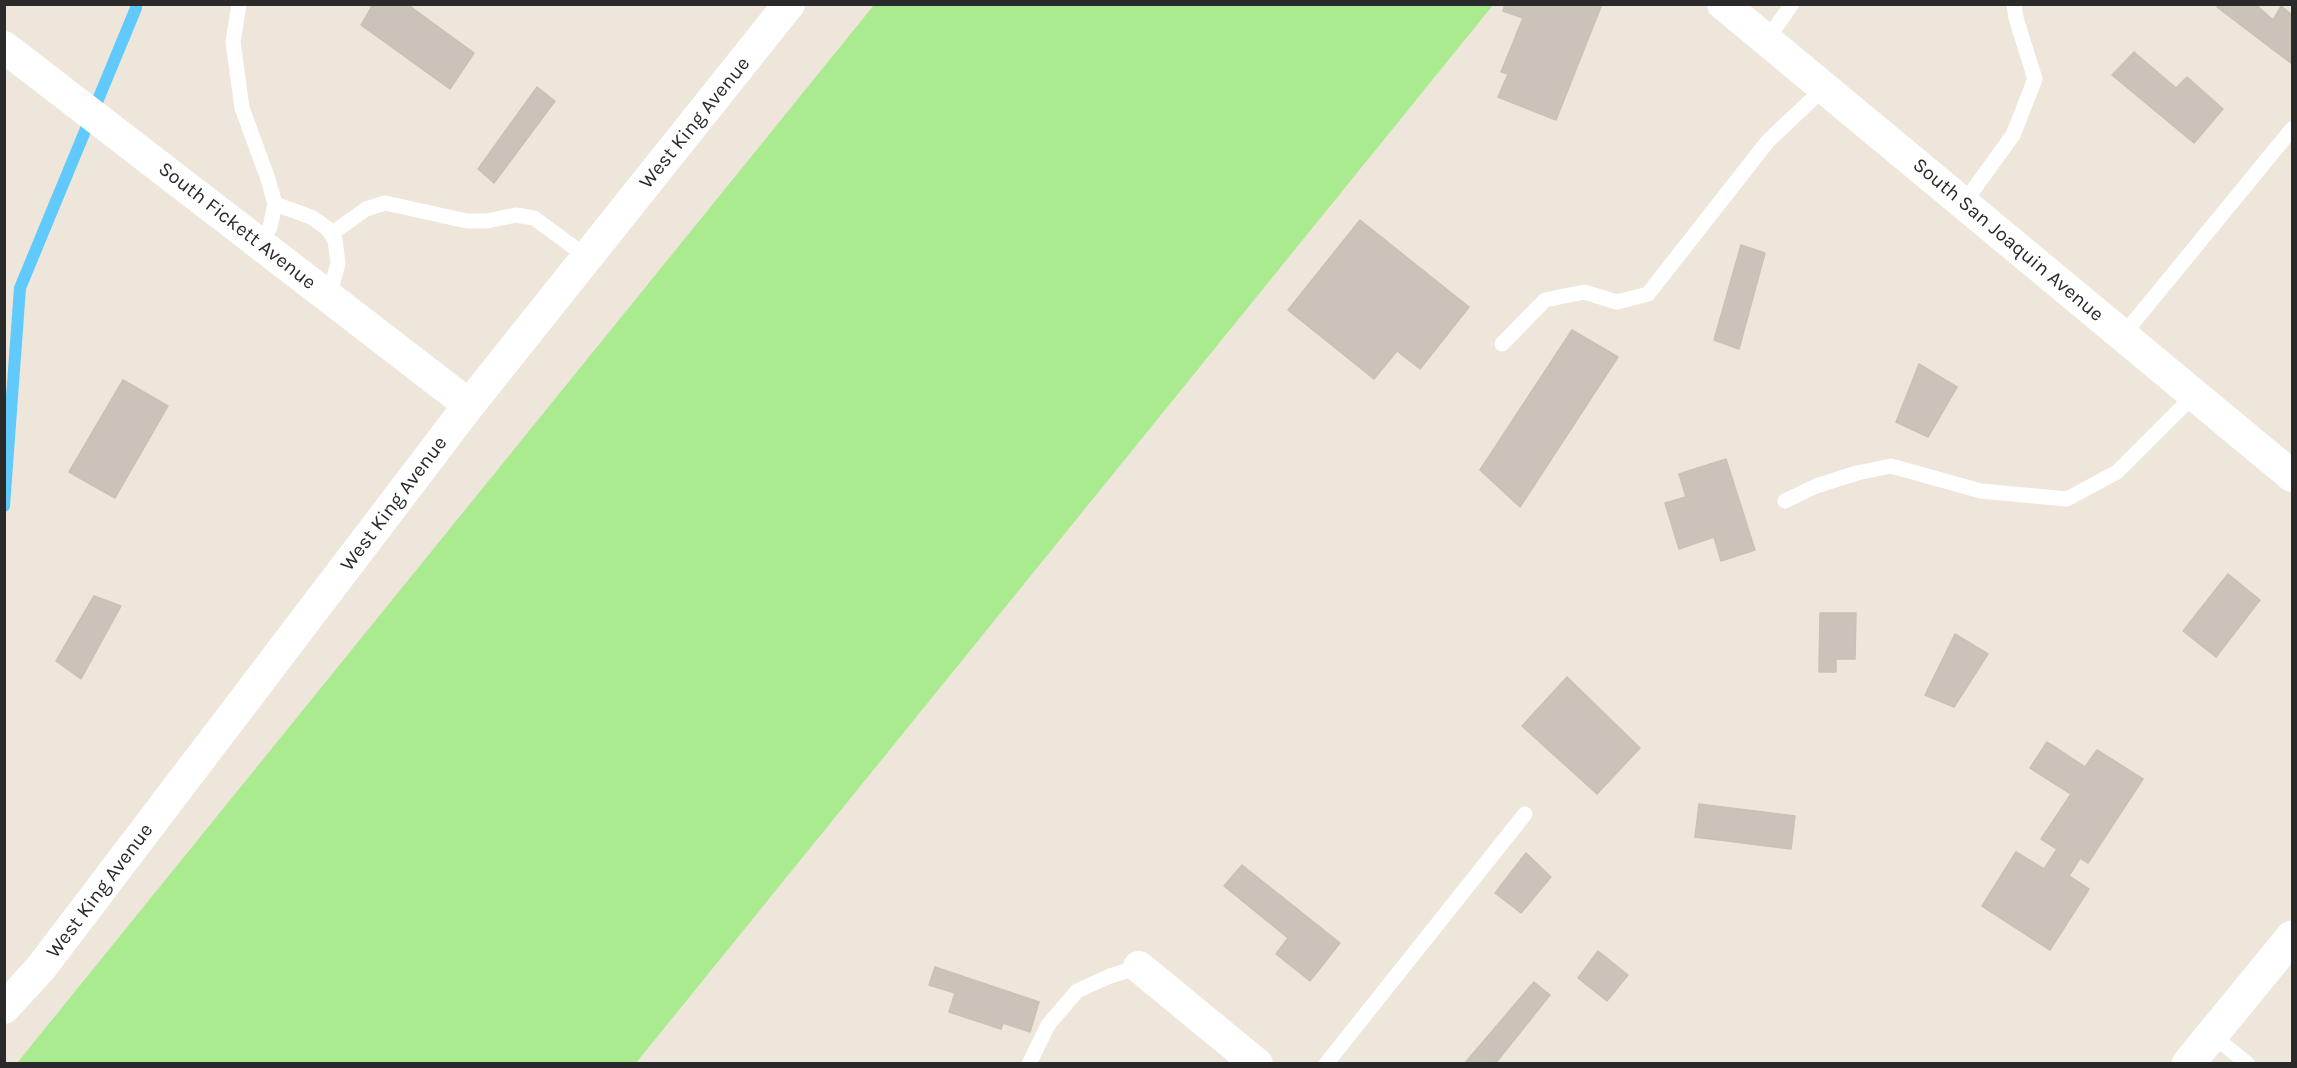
<!DOCTYPE html>
<style>
body{margin:0}
#map{position:relative;width:2297px;height:1068px;overflow:hidden;background:#eee6da;font-family:Karla,sans-serif}
canvas{display:block}
.frame{position:absolute;inset:0;border:6px solid #2a2a2a;pointer-events:none}
</style>
<div id="map">
<canvas width="2297" height="1068"></canvas>
<div class="frame"></div>
</div>
<script>
const ctx = document.querySelector('canvas').getContext('2d');
ctx.lineJoin = 'round';
function fillPath(path, color) { ctx.fillStyle = color; ctx.fill(path, 'evenodd'); }
const poly = rows => new Path2D(rows.map(r => 'M' + r).join(''));
function strokePath(path, color, width, dash) { ctx.strokeStyle = color; ctx.lineWidth = width; ctx.lineCap = dash ? 'butt' : 'round'; ctx.setLineDash(dash || []); ctx.stroke(path); }
function drawText(font, color, halo, rows, align = 'center') {
  ctx.font = font + ' Karla,sans-serif'; ctx.lineWidth = 6; ctx.setLineDash([]); ctx.textBaseline = 'middle'; ctx.strokeStyle = halo; ctx.fillStyle = color; for (const [text, x, y, turn = 0] of rows) {
    ctx.save(); ctx.translate(x, y); ctx.rotate((+turn || 0) * Math.PI / 180); ctx.textAlign = isNaN(turn) ? turn : align; if (halo) ctx.strokeText(text, 0, 0); ctx.fillText(text, 0, 0); ctx.restore();
  }
}
const green = poly([
 [874,5,1493,5,636,1063,17,1063]
]);
const stream = poly([
 [4,506,20,288,136,8,136,4]
]);
const building = poly([
 [373,4,407,4,474,53,450,89,361,25,373,4],
 [1505,4,1602,4,1556,120,1498,97,1508,74,1501,72,1523,18,1503,11,1505,4],
 [2219,4,2255,4,2273,20,2281,6,2292,15,2292,64,2217,7,2219,4],
 [2134,52,2176,88,2187,77,2223,109,2194,143,2112,75,2134,52],
 [537,87,555,101,494,183,478,169,537,87],
 [1360,220,1469,307,1420,369,1397,351,1374,379,1288,310,1360,220],
 [1741,245,1765,253,1739,349,1714,340,1741,245],
 [1572,330,1618,357,1520,507,1480,470,1572,330],
 [1919,364,1957,387,1928,437,1896,422,1919,364],
 [123,380,168,406,115,498,69,472,123,380],
 [1726,459,1755,550,1721,561,1714,537,1679,549,1665,503,1686,497,1679,474,1726,459],
 [2228,574,2260,600,2216,657,2183,631,2228,574],
 [94,596,121,606,81,679,56,661,94,596],
 [1820,613,1856,613,1855,659,1836,659,1836,672,1819,672,1820,613],
 [1955,634,1988,654,1954,707,1925,695,1955,634],
 [1567,677,1640,748,1597,794,1522,726,1567,677],
 [2047,742,2085,767,2097,750,2143,779,2088,863,2080,858,2069,876,2089,889,2050,950,1982,906,2016,852,2044,869,2057,849,2041,839,2071,794,2030,768,2047,742],
 [1699,804,1795,816,1791,849,1695,837,1699,804],
 [1526,853,1551,877,1521,913,1495,893,1526,853],
 [1242,865,1340,943,1310,981,1276,954,1288,938,1224,886,1242,865],
 [1598,951,1628,975,1607,1001,1578,978,1598,951],
 [935,967,1039,1002,1030,1032,1003,1023,1001,1029,949,1012,955,993,929,985,935,967],
 [1534,982,1550,995,1495,1064,1464,1064,1534,982]
]);
const service = poly([
 [239,4,233,42,242,108,268,179,275,204,270,227,259,243],
 [1766,41,1792,4],
 [275,204,311,217,327,228,335,240,338,263,329,297],
 [1963,204,2013,135,2035,79,2016,18,2014,4],
 [331,234,366,209,385,203,467,221,487,221,516,215,534,218,587,257],
 [2123,335,2292,129],
 [1502,344,1545,300,1584,292,1617,302,1648,294,1768,141,1824,88],
 [1785,501,1816,486,1857,473,1891,466,1981,491,2067,499,2117,472,2194,395],
 [2212,1035,2248,1064],
 [1029,1064,1048,1025,1077,991,1110,976,1139,967],
 [1326,1064,1525,814]
]);
const minor = poly([
 [1723,4,2292,476],
 [4,47,469,405],
 [1139,967,1257,1064],
 [4,1008,40,969,469,405,789,4]
]);
const tertiary = poly([
 [2188,1064,2292,937]
]);
const streetNames = [
 ["West King Avenue",695,123,-51],
 ["South Fickett Avenue",237,226,38],
 ["South San Joaquin Avenue",2008,240,40],
 ["West King Avenue",394,504,-53],
 ["West King Avenue",100,891,-53]
];
fillPath(green, '#aaeb90');
strokePath(stream, '#60cafc', 12);
fillPath(building, '#c9c3ba');
strokePath(building, '#c9c2b3', 1.5);
strokePath(service, '#fff', 15);
strokePath(minor, '#fff', 32);
strokePath(tertiary, '#fff', 33);
drawText('20px', '#2a2a2a', '#fff', streetNames);
</script>
